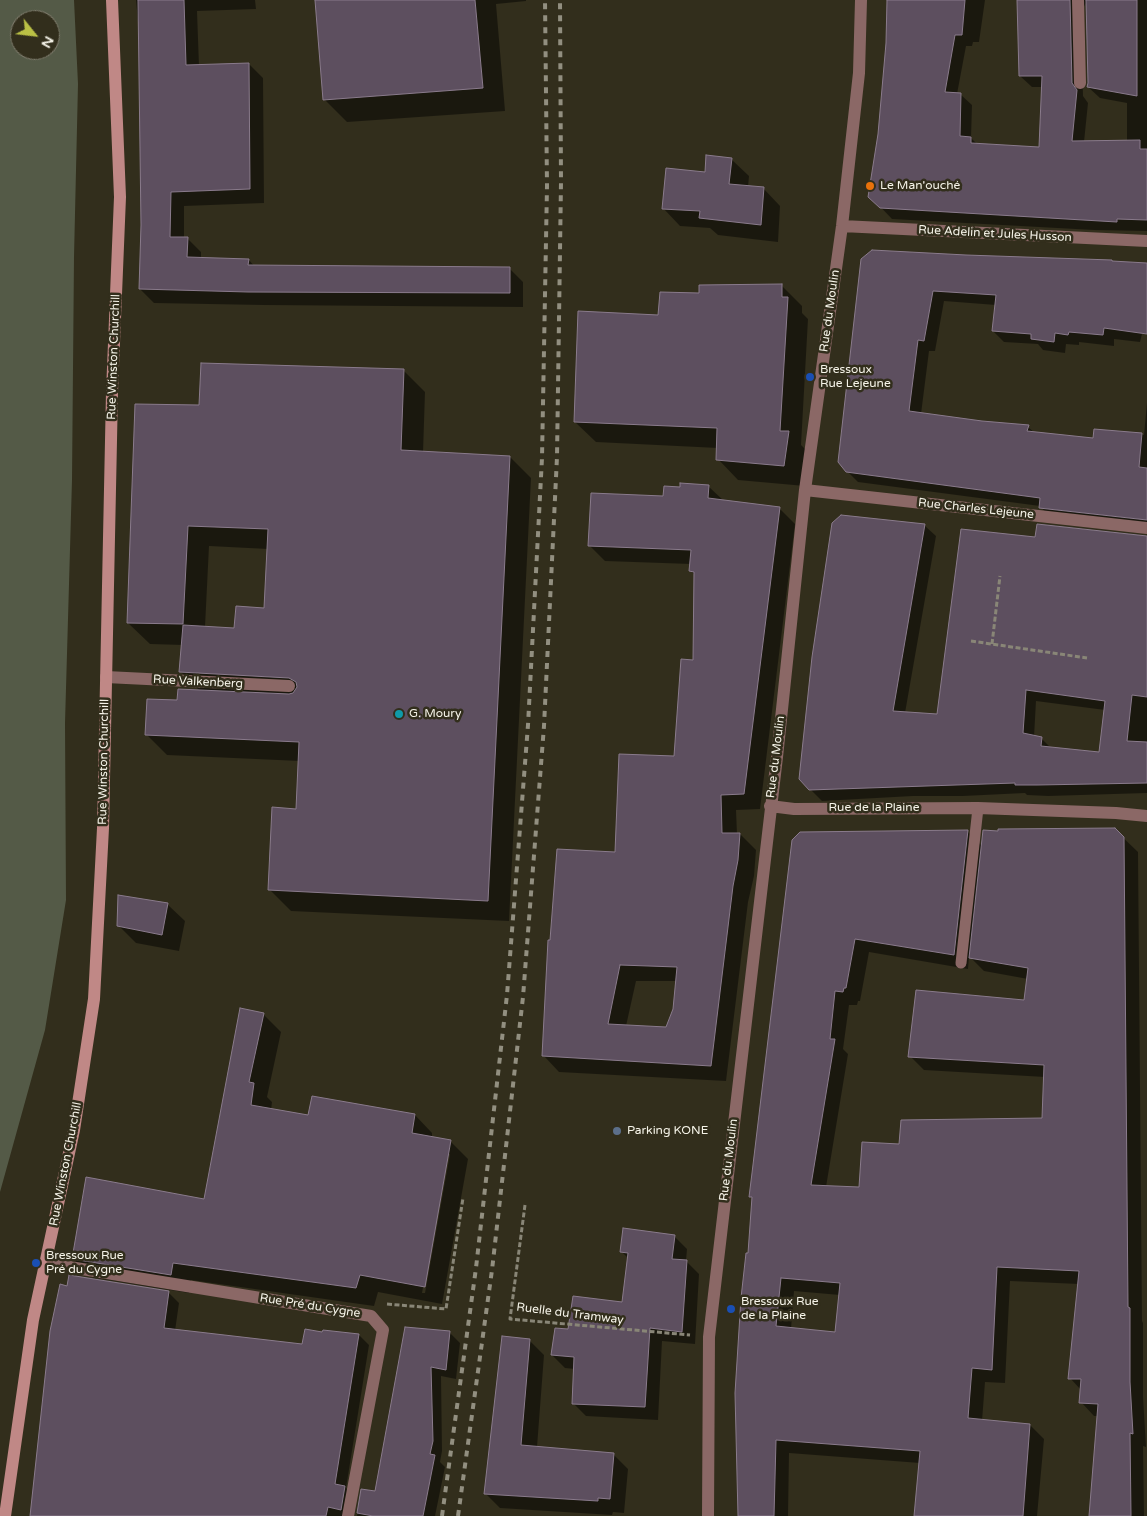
<!DOCTYPE html>
<meta charset="utf-8">
<style>
body{margin:0}
#map{position:relative;width:1147px;height:1516px;overflow:hidden;background:#322e1c;font-family:"Varela Round",sans-serif}
canvas{display:block}
.north{position:absolute;left:10px;top:10px;width:50px;height:50px;box-sizing:border-box;background:#322e1c;border:1px solid #807d6e;border-radius:50%;rotate:119deg;font-size:14px;font-weight:700;line-height:20px;text-align:center;color:#f6f4e9}
.north::after{content:'';display:block;margin:auto;width:18px;height:22px;background:#bac045;clip-path:polygon(50% 0,100% 100%,50% 72%,0 100%)}
</style>
<div id="map">
<canvas width="1147" height="1516"></canvas>
<div class="north">N</div>
</div>
<script>
const ctx = document.querySelector('canvas').getContext('2d');
ctx.lineJoin = 'round';
function fillPath(path, color) { ctx.fillStyle = color; ctx.fill(path, 'evenodd'); }
const poly = rows => new Path2D(rows.map(r => 'M' + r).join(''));
function strokePath(path, color, width, dash) { ctx.strokeStyle = color; ctx.lineWidth = width; ctx.lineCap = dash ? 'butt' : 'round'; ctx.setLineDash(dash || []); ctx.stroke(path); }
function drawText(font, color, halo, rows, align = 'center') {
  ctx.font = font + ' "Varela Round",sans-serif'; ctx.lineWidth = 5; ctx.setLineDash([]); ctx.textBaseline = 'middle'; ctx.strokeStyle = halo; ctx.fillStyle = color; for (const [text, x, y, turn = 0] of rows) {
    ctx.save(); ctx.translate(x, y); ctx.rotate((+turn || 0) * Math.PI / 180); ctx.textAlign = isNaN(turn) ? turn : align; if (halo) ctx.strokeText(text, 0, 0); ctx.fillText(text, 0, 0); ctx.restore();
  }
}
const green = poly([
 [0,0,74,0,78,84,74,257,72,480,65,723,66,900,45,1030,0,1192],
 [20,20,50,20,50,50,20,50]
]);
const shadow = poly([
 [136,0,255,0,256,9,197,11,199,66,249,64,263,78,264,203,184,206,184,238,187,238,201,252,201,258,249,260,255,267,509,268,523,282,523,307,263,305,154,303,140,289,142,225,140,23,138,21],
 [316,0,526,0,526,1,496,4,505,111,347,122,324,99],
 [888,0,985,0,979,42,973,42,972,46,966,46,957,94,960,94,972,105,971,138,977,144,1041,149,1043,87,1032,87,1020,76,1018,0,1147,0,1147,231,1094,230,892,219,870,196,879,134,888,43],
 [1087,1,1088,87,1100,98,1127,103,1127,142,1084,142,1088,103,1083,96,1081,12],
 [731,159,749,176,748,187,763,188,780,206,778,242,718,235,710,228,680,226,663,208,706,174],
 [862,260,1147,265,1147,334,1142,334,1140,342,1114,339,1114,346,1079,342,1079,345,1066,344,1065,353,1043,350,1038,344,1004,342,993,331,996,305,944,301,935,351,929,351,921,414,1028,427,1035,433,1094,439,1095,430,1144,435,1147,403,1147,529,1051,518,1040,506,858,482,847,471],
 [781,285,802,306,802,313,808,319,801,445,809,453,805,486,738,480,718,459,718,448,596,442,575,422,659,316,700,294],
 [404,371,425,392,423,453,510,457,531,478,509,921,291,911,270,890,297,810,300,761,167,755,146,734,179,701,200,691,181,672,183,645,150,644,128,623,201,407],
 [209,546,268,549,265,609,235,629,205,627],
 [708,486,724,501,779,508,795,524,760,809,736,810,737,834,740,834,756,850,754,876,748,902,726,1081,559,1072,544,1056,617,854,675,758,695,661,696,576,691,571,691,564,605,561,590,546,665,497],
 [636,981,677,981,674,1009,667,1029,626,1026],
 [841,516,925,526,936,536,905,713,938,715,1036,539,1147,537,1147,793,1048,796,1027,795,1025,793,963,796,913,796,822,801,800,779],
 [1036,701,1105,710,1100,753,1051,748,1041,738,1034,737],
 [1114,829,1138,852,1142,1321,1143,1323,1143,1397,1146,1447,1143,1446,1144,1516,1090,1516,1098,1416,1094,1416,1081,1402,1081,1390,1070,1378,1079,1284,1010,1281,1005,1383,985,1382,982,1421,1030,1425,1044,1439,1037,1516,915,1516,920,1463,789,1453,788,1516,740,1516,753,1199,751,1197,794,841,968,832,983,847],
 [869,952,968,969,969,956,984,971,1028,979,1025,1001,910,1056,924,1070,1045,1077,1044,1119,900,1145,861,1188,826,1187,848,1054,843,1049,849,1005,857,1005,858,1001,860,1001],
 [794,1291,840,1295,836,1333,791,1329],
 [167,904,185,921,179,951,136,943,119,926],
 [263,1014,281,1032,267,1097,272,1102,271,1110,309,1117,415,1115,432,1133,432,1138,450,1141,468,1159,442,1304,378,1292,374,1306,191,1280,189,1293,91,1277,73,1259,205,1200],
 [447,1154,450,1154,425,1293,422,1293],
 [674,1236,687,1249,686,1261,699,1274,695,1344,662,1341,658,1420,586,1416,573,1403,575,1369,565,1368,552,1355,569,1330,623,1303,628,1258,621,1251],
 [169,1293,179,1303,175,1331,303,1345,323,1333,324,1331,359,1335,369,1345,346,1488,355,1497,352,1516,31,1516],
 [406,1328,450,1333,460,1343,456,1379,441,1376,442,1451,440,1462,445,1467,435,1516,357,1516,362,1490,376,1492],
 [529,1340,544,1355,537,1447,613,1454,628,1469,624,1513,613,1512,612,1515,500,1508,485,1493]
]);
const building = poly([
 [138,0,184,0,186,65,249,63,250,189,171,192,170,237,188,237,187,257,249,259,248,265,510,267,510,293,248,292,139,289,141,225,138,0],
 [315,0,475,0,483,88,323,100,315,0],
 [887,0,965,0,962,35,955,35,945,92,961,93,960,136,971,137,971,143,1039,147,1042,76,1019,76,1017,0,1070,0,1072,83,1077,90,1072,141,1140,140,1140,149,1147,149,1147,220,1117,219,1117,222,880,208,868,197,878,134,886,43,887,0],
 [1086,0,1137,0,1137,96,1087,87,1088,83,1086,0],
 [706,155,732,158,729,184,764,187,761,225,699,218,700,211,662,209,666,168,705,172,706,155],
 [872,250,966,255,1112,260,1112,261,1147,263,1147,334,1104,328,1103,335,1069,332,1068,335,1055,333,1054,342,1031,339,1031,334,992,331,996,295,933,291,924,341,918,340,909,411,982,421,1029,425,1027,431,1093,438,1094,429,1142,433,1139,467,1147,468,1147,520,1039,508,1040,498,846,472,838,462,861,259,872,250],
 [782,284,782,297,788,297,780,431,789,431,784,466,716,460,717,428,574,422,578,311,658,315,660,292,699,293,699,285,782,284],
 [201,363,404,369,401,450,510,456,488,901,268,890,272,807,296,809,299,742,145,735,147,699,177,700,178,689,289,694,293,693,297,687,296,682,289,678,179,672,183,625,234,628,236,606,264,608,268,529,188,526,183,624,127,623,135,404,199,405,201,363],
 [680,483,709,485,708,498,780,507,744,794,721,795,722,833,740,833,738,860,733,886,711,1066,542,1056,548,940,550,940,557,849,615,852,619,754,674,756,681,659,693,660,694,572,689,571,691,550,588,546,591,493,663,496,664,486,680,487,680,483],
 [620,965,677,967,673,1009,666,1027,608,1024,620,965],
 [841,515,925,524,893,711,937,714,961,529,1035,537,1037,524,1147,536,1147,697,1132,695,1127,741,1147,742,1147,783,1037,785,1015,785,1015,783,809,790,799,779,812,657,832,523,841,515],
 [1026,690,1105,701,1099,752,1041,746,1042,737,1023,733,1026,690],
 [1115,828,1124,837,1128,1307,1130,1308,1130,1382,1133,1434,1130,1433,1131,1516,1089,1516,1098,1404,1079,1403,1081,1379,1068,1379,1079,1271,997,1267,992,1370,972,1368,968,1418,1030,1424,1023,1516,914,1516,920,1451,776,1440,774,1516,738,1516,735,1393,741,1298,746,1253,748,1253,752,1197,749,1197,752,1173,792,840,800,832,968,830,954,955,855,939,846,988,844,988,843,992,835,991,830,1039,835,1039,811,1185,859,1187,862,1142,899,1144,901,1120,1042,1118,1044,1065,908,1057,916,990,1024,1000,1028,968,969,958,983,830,998,831,998,829,1115,828],
 [781,1278,840,1283,835,1332,776,1326,781,1278],
 [118,895,168,903,162,935,117,926,118,895],
 [240,1008,264,1013,249,1082,254,1083,251,1105,308,1115,312,1096,415,1114,412,1133,451,1140,425,1287,360,1275,356,1288,173,1263,171,1275,72,1259,86,1177,204,1199,240,1008],
 [623,1228,675,1235,672,1259,687,1260,682,1332,650,1328,645,1407,572,1404,574,1357,551,1355,555,1328,568,1329,573,1296,622,1302,628,1253,620,1252,623,1228],
 [69,1275,169,1291,164,1328,302,1344,305,1329,322,1332,323,1330,359,1334,335,1484,345,1486,341,1510,328,1507,326,1516,30,1516,50,1331,60,1284,67,1286,69,1275],
 [405,1327,450,1331,446,1370,431,1367,433,1441,430,1454,435,1455,423,1516,373,1516,357,1513,361,1489,375,1491,405,1327],
 [502,1336,530,1339,521,1445,614,1453,610,1499,598,1498,598,1501,484,1494,502,1336]
]);
const path = poly([
 [971,641,1087,658],
 [992,644,1000,576],
 [525,1205,510,1319,690,1335],
 [387,1304,446,1309,463,1198]
]);
const lane = poly([
 [961,963,978,808]
]);
const street = poly([
 [1078,0,1080,83],
 [842,226,1147,241],
 [805,490,1147,528],
 [106,677,289,686],
 [770,806,794,809,978,808,1116,813,1147,816],
 [45,1263,371,1316,383,1330,348,1516],
 [708,1516,709,1337,777,757,805,490,842,226,859,73,861,0]
]);
const secondary = poly([
 [5,1516,33,1320,74,1130,94,999,103,828,112,392,120,197,112,0]
]);
const rail = poly([
 [442,1516,476,1268,507,995,528,725,542,458,547,186,545,0],
 [458,1516,492,1270,523,997,544,726,557,457,561,182,560,0]
]);
const markers = [
 [870,186,5,"#e8710a"],
 [810,377,5,"#1a4fb4"],
 [399,714,5,"#0f9aa8"],
 [617,1131,5,"#5c6f8a"],
 [36,1263,5,"#1a4fb4"],
 [731,1309,5,"#1a4fb4"]
];
const poiNames = [
 ["Le Man'ouché",880,186],
 ["Bressoux",820,370],
 ["Rue Lejeune",820,384],
 ["G. Moury",409,714],
 ["Parking KONE",627,1131],
 ["Bressoux Rue",46,1256],
 ["Pré du Cygne",46,1270],
 ["Bressoux Rue",741,1302],
 ["de la Plaine",741,1316]
];
const streetNames = [
 ["Rue Adelin et Jules Husson",995,234,3],
 ["Rue du Moulin",830,311,-82],
 ["Rue Winston Churchill",114,357,-88],
 ["Rue Charles Lejeune",976,509,6],
 ["Rue Valkenberg",198,682,3],
 ["Rue du Moulin",776,757,-83],
 ["Rue Winston Churchill",104,762,-89],
 ["Rue de la Plaine",874,808],
 ["Rue du Moulin",729,1160,-83],
 ["Rue Winston Churchill",66,1164,-79],
 ["Rue Pré du Cygne",310,1306,9],
 ["Ruelle du Tramway",570,1314,7]
];
fillPath(green, '#545a47');
fillPath(shadow, '#0007');
fillPath(building, '#5d4f5f');
strokePath(building, '#8a7b8c', 1);
strokePath(path, '#898677', 3, [5, 2.5]);
strokePath(lane, '#8b6866', 11);
strokePath(street, '#8b6866', 12);
strokePath(secondary, '#c08886', 12);
strokePath(rail, '#928f80', 4, [6, 6]);
for (const [x, y, r, color] of markers) { const dot = new Path2D(); dot.arc(x, y, r, 0, 2 * Math.PI); ctx.fillStyle = color; ctx.fill(dot); strokePath(dot, '#322e1c', 2); }
drawText('12px', '#f6f4e9', '#322e1c', poiNames, 'left');
drawText('12px', '#f6f4e9', '#322e1c', streetNames);
</script>
